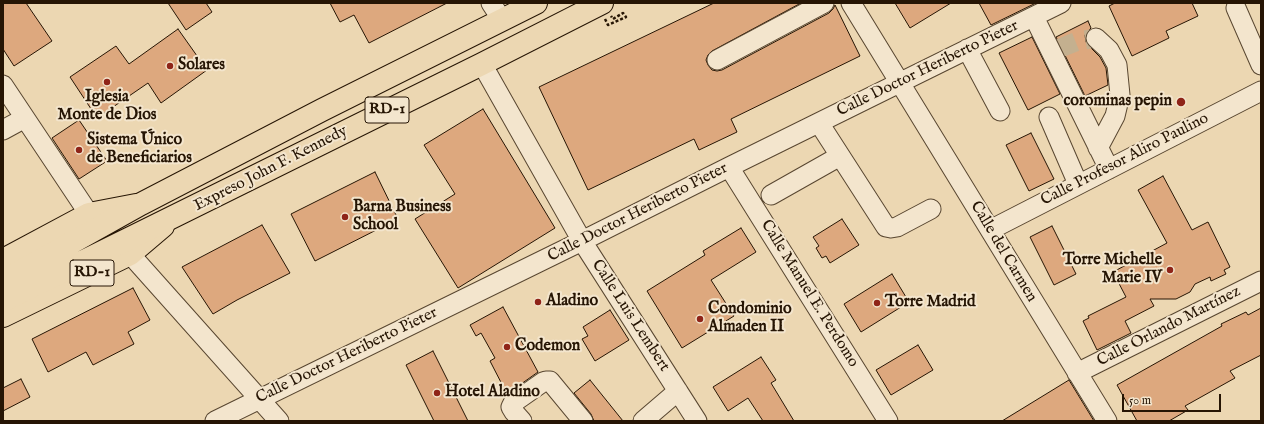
<!DOCTYPE html>
<meta charset="utf-8">
<style>
body{margin:0}
#map{position:relative;width:1264px;height:424px;overflow:hidden;background:#ecd7b2;font-family:"IM FELL English",serif}
canvas{display:block}
.frame{position:absolute;inset:0;border:4px solid #261504;pointer-events:none}
.scale{position:absolute;left:1122px;top:394px;width:99px;height:18px;box-sizing:border-box;border:2px solid #261504;border-top:0;padding-left:5px;font-size:12px;line-height:14px;white-space:nowrap;color:#261504;-webkit-text-stroke:3px #f3e5cd;paint-order:stroke}
</style>
<div id="map">
<canvas width="1264" height="424"></canvas>
<div class="frame"></div>
<div class="scale">50 m</div>
</div>
<script>
const ctx = document.querySelector('canvas').getContext('2d');
ctx.lineJoin = 'round';
function fillPath(path, color) { ctx.fillStyle = color; ctx.fill(path, 'evenodd'); }
const poly = rows => new Path2D(rows.map(r => 'M' + r).join(''));
function strokePath(path, color, width, dash) { ctx.strokeStyle = color; ctx.lineWidth = width; ctx.lineCap = dash ? 'butt' : 'round'; ctx.setLineDash(dash || []); ctx.stroke(path); }
function drawText(font, color, halo, rows, align = 'center') {
  ctx.font = font + ' "IM FELL English",serif'; ctx.lineWidth = 4; ctx.setLineDash([]); ctx.textBaseline = 'middle'; ctx.strokeStyle = halo; ctx.fillStyle = color; for (const [text, x, y, turn = 0] of rows) {
    ctx.save(); ctx.translate(x, y); ctx.rotate((+turn || 0) * Math.PI / 180); ctx.textAlign = isNaN(turn) ? turn : align; if (halo) ctx.strokeText(text, 0, 0); ctx.fillText(text, 0, 0); ctx.restore();
  }
}
const building = poly([
 [3,3,26,3,52,41,14,66,3,49,3,3],
 [168,3,206,3,212,12,186,30,168,3],
 [330,3,447,3,369,43,354,15,340,22,330,3],
 [714,3,801,3,712,51,708,55,706,60,708,65,712,70,717,71,722,70,829,13,833,9,835,5,860,56,731,119,737,132,699,150,694,139,588,190,539,87,714,3],
 [895,3,951,3,910,28,895,3],
 [979,3,1036,3,991,25,979,3],
 [1115,3,1192,3,1198,16,1166,31,1169,38,1132,56,1109,6,1115,3],
 [1088,21,1091,28,1088,31,1085,35,1086,42,1089,46,1100,57,1106,68,1108,85,1085,96,1056,37,1088,21],
 [178,29,207,70,161,103,148,83,97,118,70,77,116,46,129,64,178,29],
 [1032,37,1060,94,1028,110,999,53,1032,37],
 [483,109,555,228,458,288,415,219,455,194,424,145,483,109],
 [79,120,107,161,79,179,52,138,79,120],
 [1031,133,1054,179,1029,191,1006,145,1031,133],
 [375,172,398,219,315,261,291,214,375,172],
 [1163,176,1192,230,1208,222,1230,267,1224,270,1226,274,1211,281,1210,277,1195,284,1190,292,1176,299,1150,299,1154,306,1125,321,1131,333,1097,350,1083,321,1089,318,1088,316,1126,297,1113,272,1167,243,1138,190,1163,176],
 [842,219,859,245,830,263,826,256,822,258,816,248,819,246,813,237,842,219],
 [262,225,290,273,237,300,213,314,182,267,262,225],
 [1052,226,1076,274,1054,285,1030,237,1052,226],
 [741,228,756,252,711,280,734,316,682,348,647,291,705,255,703,251,741,228],
 [892,274,909,302,861,332,844,304,892,274],
 [133,288,150,320,128,332,134,344,93,365,86,352,48,372,32,339,133,288],
 [503,307,538,372,507,394,490,361,495,358,481,333,476,336,470,325,503,307],
 [1261,308,1261,355,1230,371,1235,378,1185,406,1188,410,1169,421,1137,421,1117,385,1222,326,1221,324,1246,312,1248,315,1261,308],
 [610,310,629,340,595,361,582,339,588,336,583,327,610,310],
 [918,345,933,370,891,395,876,370,918,345],
 [433,351,468,421,434,421,406,365,433,351],
 [761,357,776,380,771,383,794,421,763,421,748,398,728,411,713,387,761,357],
 [21,379,30,397,3,411,3,388,21,379],
 [590,380,623,421,594,421,591,414,574,393,590,380],
 [1069,380,1094,421,1002,421,1069,380]
]);
const minorTunnel = poly([
 [1058,49,1078,41,1096,38]
]);
const path = poly([
 [605,19,608,25,626,17,623,13,613,19,611,16]
]);
const minor = poly([
 [491,3,502,20],
 [851,3,1107,421],
 [1236,8,1261,65],
 [1034,17,1109,169],
 [1096,38,1109,50,1117,65,1120,95,1115,116,1098,148],
 [967,49,1000,111],
 [717,60,824,3],
 [482,64,582,241,697,421],
 [3,85,89,214],
 [1049,117,1078,184],
 [819,123,886,227,891,228,897,227,931,209],
 [3,130,25,118],
 [729,167,888,421],
 [771,195,840,156],
 [990,230,1261,91],
 [130,254,279,421],
 [1077,373,1261,281],
 [215,421,582,241,729,167,1061,3],
 [522,421,514,412,511,407,513,403,543,382,546,381,550,381,583,421],
 [643,421,678,391]
]);
const major = poly([
 [3,260,89,214,136,205],
 [3,316,130,254,163,226]
]);
const highway = poly([
 [3,281,141,204,322,110,536,3],
 [3,301,482,64,602,3]
]);
const markers = [
 [170,66,4,"#8f2418"],
 [107,82,4,"#8f2418"],
 [1181,102,5,"#8f2418"],
 [79,150,4,"#8f2418"],
 [345,217,4,"#8f2418"],
 [1170,270,4,"#8f2418"],
 [538,302,4,"#8f2418"],
 [877,303,4,"#8f2418"],
 [700,319,4,"#8f2418"],
 [507,347,4,"#8f2418"],
 [437,393,4,"#8f2418"]
];
const shields = [
 [387,110,44],
 [92,273,44]
];
const shieldNames = [
 ["RD-1",387,110],
 ["RD-1",92,273]
];
const poiNames = [
 ["Solares",178,66],
 ["Iglesia",107,98,"center"],
 ["Monte de Dios",107,116,"center"],
 ["corominas pepin",1172,102,"right"],
 ["Sistema Único",87,141],
 ["de Beneficiarios",87,159],
 ["Barna Business",353,208],
 ["School",353,226],
 ["Torre Michelle",1162,261,"right"],
 ["Marie IV",1162,279,"right"],
 ["Aladino",546,302],
 ["Torre Madrid",885,303],
 ["Condominio",708,310],
 ["Almaden II",708,328],
 ["Codemon",515,347],
 ["Hotel Aladino",445,393]
];
const streetNames = [
 ["Calle Doctor Heriberto Pieter",928,69,-26],
 ["Calle Profesor Aliro Paulino",1125,160,-27],
 ["Expreso John F. Kennedy",271,169,-27],
 ["Calle Doctor Heriberto Pieter",638,213,-27],
 ["Calle del Carmen",1003,252,59],
 ["Calle Manuel E. Perdomo",809,294,58],
 ["Calle Luis Lembert",630,316,57],
 ["Calle Orlando Martínez",1169,327,-27],
 ["Calle Doctor Heriberto Pieter",347,356,-26]
];
fillPath(building, '#dda87e');
strokePath(building, '#261504', 1);
strokePath(minorTunnel, '#c4b08f', 19, [19, 10]);
strokePath(minor, '#584630', 21);
strokePath(major, '#261504', 24);
strokePath(highway, '#261504', 24);
strokePath(path, '#261504', 2.5, [3, 2]);
strokePath(minor, '#f3e5cd', 19);
strokePath(major, '#ecd7b2', 22);
strokePath(highway, '#ecd7b2', 22);
for (const [x, y, r, color] of markers) { const dot = new Path2D(); dot.arc(x, y, r, 0, 2 * Math.PI); ctx.fillStyle = color; ctx.fill(dot); strokePath(dot, '#f3e5cd', 1.5); }
for (const [x, y, w] of shields) { const box = new Path2D(); box.roundRect(x - w / 2, y - 13, w, 26, 3); ctx.fillStyle = '#f3e5cd'; ctx.fill(box); strokePath(box, '#261504', 1); }
drawText('bold 15px', '#261504', null, shieldNames);
drawText('bold 16px', '#261504', '#f3e5cd', poiNames, 'left');
drawText('16px', '#261504', '#f3e5cd', streetNames);
</script>
